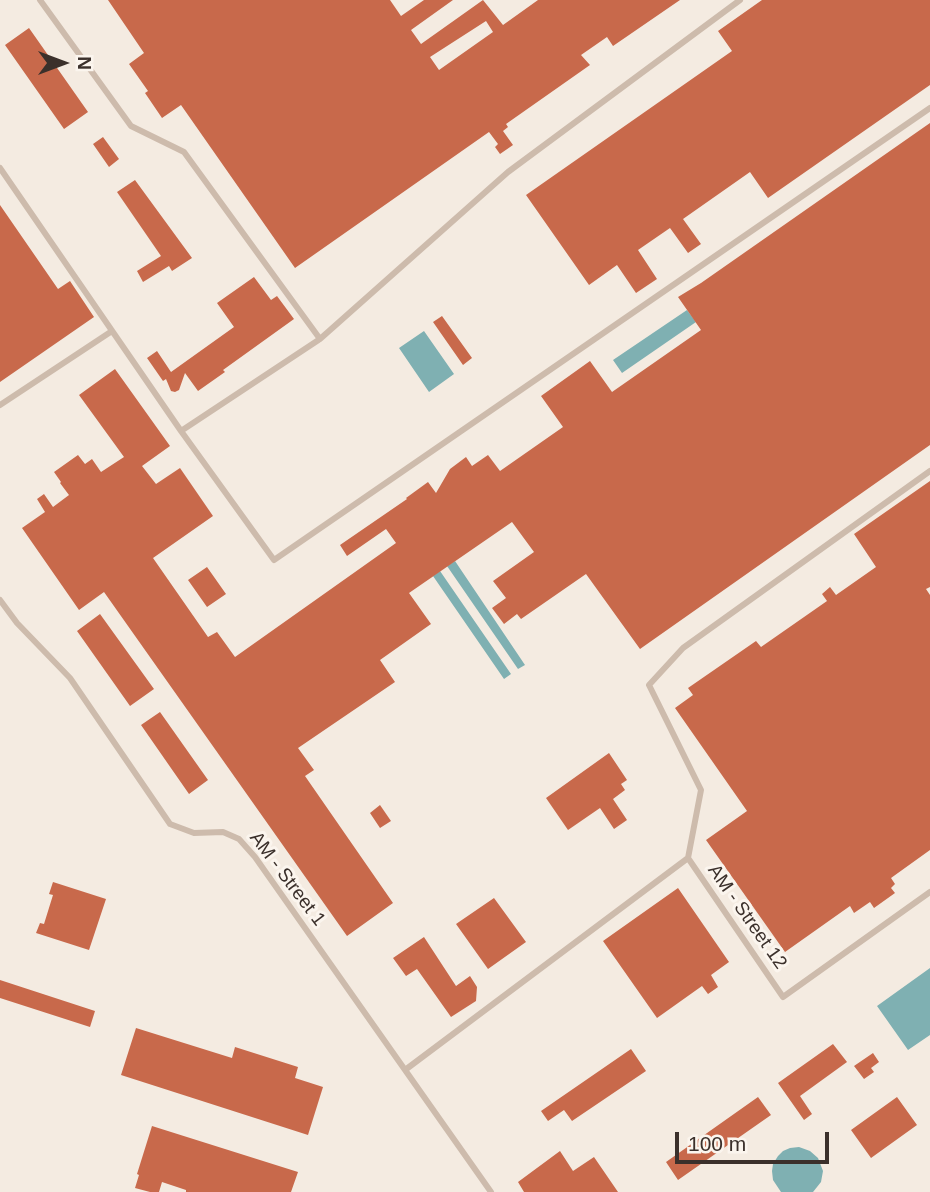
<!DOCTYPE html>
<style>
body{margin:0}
#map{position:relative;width:930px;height:1192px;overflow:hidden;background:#f4ebe1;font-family:Arial,sans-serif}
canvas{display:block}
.north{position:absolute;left:28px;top:28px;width:70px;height:70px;-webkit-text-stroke:5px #fbf5ee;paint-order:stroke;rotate:90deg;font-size:19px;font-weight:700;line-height:28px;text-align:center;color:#3b302b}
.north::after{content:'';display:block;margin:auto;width:24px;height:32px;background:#3b302b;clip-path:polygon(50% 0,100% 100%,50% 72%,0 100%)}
.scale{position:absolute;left:675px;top:1132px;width:154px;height:32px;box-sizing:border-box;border:4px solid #3b302b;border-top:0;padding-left:9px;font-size:21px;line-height:24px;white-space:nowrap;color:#3b302b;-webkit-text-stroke:5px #fbf5ee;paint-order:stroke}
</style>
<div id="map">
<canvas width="930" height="1192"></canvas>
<div class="north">N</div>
<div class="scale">100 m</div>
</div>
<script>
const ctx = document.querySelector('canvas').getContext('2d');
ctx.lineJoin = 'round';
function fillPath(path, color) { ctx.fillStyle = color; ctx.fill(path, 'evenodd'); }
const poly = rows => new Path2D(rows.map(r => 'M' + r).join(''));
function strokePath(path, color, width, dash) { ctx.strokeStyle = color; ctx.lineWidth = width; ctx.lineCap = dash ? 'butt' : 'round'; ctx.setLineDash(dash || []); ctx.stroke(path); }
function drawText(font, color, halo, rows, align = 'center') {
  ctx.font = font + ' Arial,sans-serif'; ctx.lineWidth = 6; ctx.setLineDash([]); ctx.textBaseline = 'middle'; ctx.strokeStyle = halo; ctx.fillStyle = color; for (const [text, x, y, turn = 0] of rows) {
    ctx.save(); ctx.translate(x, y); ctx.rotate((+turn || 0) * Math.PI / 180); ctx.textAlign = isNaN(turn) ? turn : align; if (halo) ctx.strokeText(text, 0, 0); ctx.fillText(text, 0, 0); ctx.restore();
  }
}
const water = poly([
 [687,310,696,322,622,373,613,360],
 [424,331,454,374,429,392,399,348],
 [455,561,525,665,518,669,447,566],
 [440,571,511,674,504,679,433,576],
 [930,968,930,1035,908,1050,877,1006],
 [799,1147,810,1151,818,1158,823,1171,821,1182,813,1192,781,1192,773,1180,772,1171,773,1164,778,1156,783,1151,790,1148]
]);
const building = poly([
 [108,0,390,0,401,16,424,0,453,0,411,30,421,44,483,0,503,25,538,0,680,0,613,46,607,37,581,55,590,65,506,124,508,127,503,131,513,145,500,154,495,147,498,144,489,132,295,268,181,105,162,118,145,93,148,91,129,64,144,53],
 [486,21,493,32,439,70,430,57],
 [762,0,930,0,930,85,768,198,750,172,683,219,701,244,688,253,670,228,638,250,657,279,636,293,617,265,589,285,526,195,732,51,718,31],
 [29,28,88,112,64,129,5,45],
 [930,123,930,445,640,649,586,574,521,619,517,614,504,624,492,608,506,598,493,581,534,552,512,522,409,593,431,624,380,660,395,682,298,748,314,770,305,776,393,903,347,936,104,592,79,610,22,528,45,512,37,499,44,494,53,507,69,495,60,483,61,482,54,472,78,455,85,464,92,459,101,472,124,457,79,395,115,369,170,446,142,466,156,484,180,468,213,516,153,558,208,637,217,632,235,657,396,543,386,529,347,556,340,545,407,499,406,498,428,482,436,493,450,469,466,457,472,466,488,455,500,471,563,427,541,396,590,361,612,392,701,330,678,297,701,283],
 [103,137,119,159,109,167,93,144],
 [135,180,192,258,172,271,169,266,143,282,137,271,161,256,117,192],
 [0,205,58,289,70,281,94,317,0,382],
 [254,277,271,300,277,296,294,319,223,370,225,372,198,391,185,373,179,390,175,392,171,391,166,379,163,381,147,358,157,351,171,372,234,327,217,303],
 [442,316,472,358,463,365,433,322],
 [930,481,930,587,926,589,930,595,930,850,891,878,895,884,891,888,895,893,874,908,870,902,854,913,850,906,785,952,706,840,747,811,675,708,693,695,688,688,756,641,761,647,827,601,822,594,830,587,836,595,876,567,854,534],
 [207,567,226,594,207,607,188,580],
 [100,614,154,689,130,706,77,631],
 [160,712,208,780,189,794,141,725],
 [609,753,627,780,621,784,625,790,613,799,627,820,614,829,600,808,568,830,546,798],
 [380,805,391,821,380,828,370,813],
 [53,882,106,899,89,950,36,933,40,923,44,924,53,895,49,894],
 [678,888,729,962,711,975,718,987,708,994,702,986,657,1018,603,941],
 [494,898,526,942,488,969,456,924],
 [424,937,456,986,470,976,477,987,476,1001,451,1017,417,969,406,976,393,958],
 [0,980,95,1011,90,1027,0,998],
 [136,1028,232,1058,235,1047,298,1067,295,1078,323,1087,308,1135,121,1075],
 [833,1044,847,1062,800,1096,812,1114,804,1120,778,1083],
 [631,1049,646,1071,572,1121,564,1110,548,1121,541,1111],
 [873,1053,879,1062,871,1068,874,1072,864,1079,854,1066],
 [758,1097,771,1115,678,1180,666,1162],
 [897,1097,917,1125,871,1158,851,1130],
 [152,1126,298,1172,291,1192,186,1192,186,1190,162,1182,159,1192,150,1192,135,1188,139,1175,137,1174],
 [560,1151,573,1171,594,1157,618,1192,524,1192,518,1182]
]);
const service = poly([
 [0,168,181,431,320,339,184,152,131,126,40,0],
 [320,339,508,172,740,0],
 [0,405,112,331],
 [181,431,274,560,930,108],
 [0,600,17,623,70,678,170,824,194,833,223,832,239,839,255,857,491,1192],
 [688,858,701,790,649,685,683,648,930,471],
 [405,1070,688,858,783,997,930,892]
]);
const streetNames = [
 ["AM - Street 1",287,879,53],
 ["AM - Street 12",747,917,55]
];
fillPath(water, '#7fb0b2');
fillPath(building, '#c8694b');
strokePath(service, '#cdbbac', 6);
drawText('19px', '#3b302b', '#fbf5ee', streetNames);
</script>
